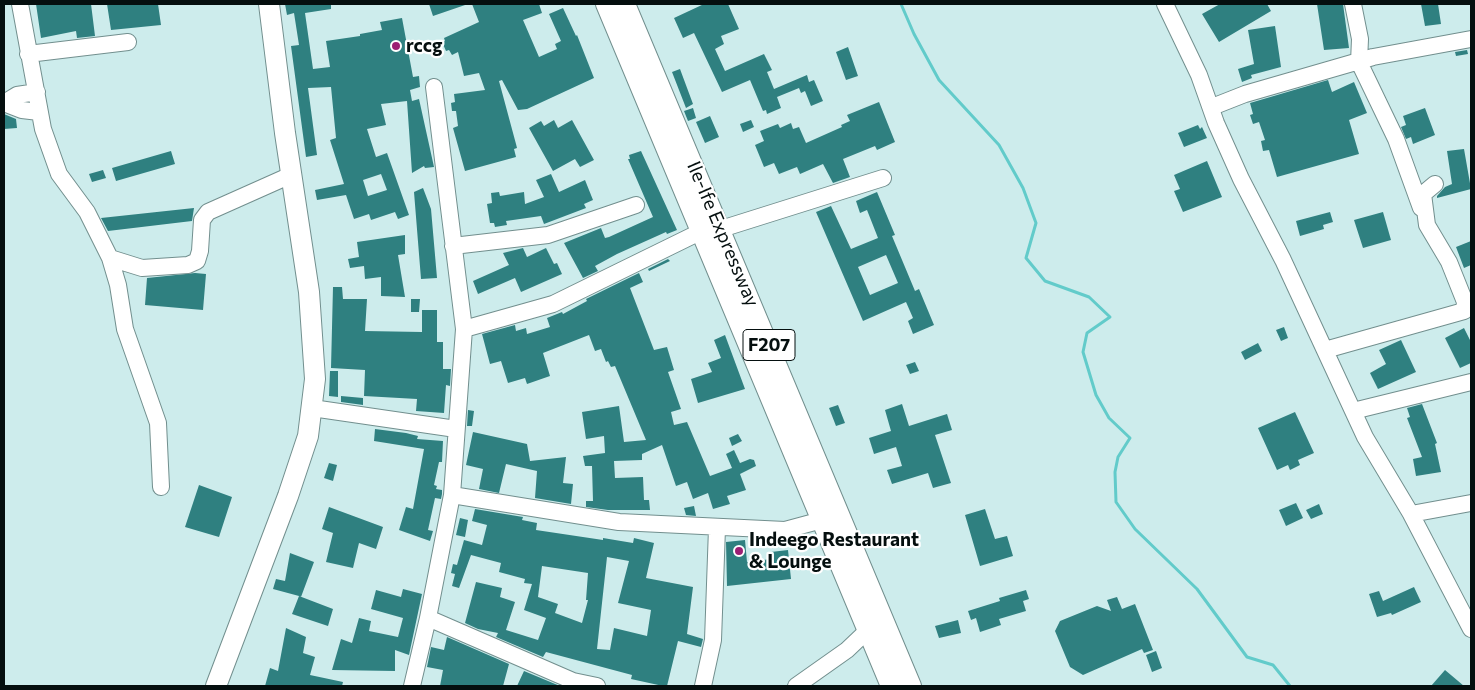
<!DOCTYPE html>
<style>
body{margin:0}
#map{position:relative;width:1475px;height:690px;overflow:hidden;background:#cdecec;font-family:Commissioner,sans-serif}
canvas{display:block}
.frame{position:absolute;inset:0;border:5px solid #050f0f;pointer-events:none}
</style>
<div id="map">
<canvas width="1475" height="690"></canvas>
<div class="frame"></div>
</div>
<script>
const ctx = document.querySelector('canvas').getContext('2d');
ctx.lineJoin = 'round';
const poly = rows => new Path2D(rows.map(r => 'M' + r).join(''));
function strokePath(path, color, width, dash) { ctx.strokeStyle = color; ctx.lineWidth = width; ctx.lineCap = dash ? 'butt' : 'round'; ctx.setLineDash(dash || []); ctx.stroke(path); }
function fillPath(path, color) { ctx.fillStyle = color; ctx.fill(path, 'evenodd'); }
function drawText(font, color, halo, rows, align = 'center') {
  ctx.font = font + ' Commissioner,sans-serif'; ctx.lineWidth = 4.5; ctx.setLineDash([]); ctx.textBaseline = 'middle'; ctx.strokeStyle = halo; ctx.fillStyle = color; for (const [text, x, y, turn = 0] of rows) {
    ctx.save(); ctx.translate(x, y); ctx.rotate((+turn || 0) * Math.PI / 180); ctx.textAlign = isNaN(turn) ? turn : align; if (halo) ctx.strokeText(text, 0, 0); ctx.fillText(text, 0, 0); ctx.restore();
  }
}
const stream = poly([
 [901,4,914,34,939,80,999,145,1023,188,1036,223,1026,258,1045,281,1089,297,1110,317,1087,333,1083,352,1096,395,1109,418,1130,438,1118,457,1115,472,1116,502,1135,529,1197,589,1247,657,1273,665,1290,686]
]);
const building = poly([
 [36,4,91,4,95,36,77,38,76,31,41,38],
 [107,4,158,4,161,25,111,30],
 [285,4,331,4,331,9,305,13,313,69,330,67,326,41,360,36,360,34,382,30,380,22,402,18,413,77,419,76,420,87,410,90,412,101,419,99,434,167,425,168,424,166,412,173,407,101,381,104,386,125,367,129,376,157,387,153,409,215,398,219,395,212,371,220,369,214,354,219,346,195,317,200,315,190,344,184,330,140,336,138,331,87,308,88,317,155,306,157,291,46,299,45,294,13,287,15],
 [381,174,387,190,368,196,363,180],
 [429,4,468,4,433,16],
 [472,4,539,4,542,13,523,20,539,57,557,49,555,44,561,41,549,14,563,8,576,36,577,35,594,78,527,109,518,110,502,80,499,81,516,144,517,148,514,149,516,157,465,171,453,128,458,126,456,111,452,111,451,103,455,102,454,94,485,90,479,73,464,76,458,52,452,55,449,50,446,51,442,42,445,41,444,38,479,22],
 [704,4,728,4,739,29,721,36,724,44,715,49,725,71,764,54,772,70,767,72,774,89,807,75,809,82,814,80,823,101,811,106,805,91,801,93,799,88,777,97,781,108,767,114,766,110,763,111,750,80,722,92,694,33,683,38,674,18],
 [1220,4,1267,4,1271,11,1219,42,1202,14],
 [1317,4,1343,4,1349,48,1324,50],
 [1421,4,1438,4,1441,24,1425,26],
 [1275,26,1281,67,1251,75,1252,78,1242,82,1238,69,1254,64,1248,30],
 [848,47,858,76,846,80,836,52],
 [1467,50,1468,54,1456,56,1455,52],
 [680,69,693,104,686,108,672,72],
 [1328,80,1332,92,1354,82,1367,113,1349,120,1359,154,1277,177,1269,150,1263,151,1261,141,1265,140,1259,122,1253,124,1250,115,1253,114,1250,103],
 [879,102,895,142,877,150,875,146,843,159,850,177,833,183,823,164,800,174,797,167,779,174,774,163,764,167,755,145,764,141,760,131,778,124,780,128,791,123,793,129,799,127,806,143,842,127,841,125,850,121,847,115],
 [693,108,696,118,688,121,684,111],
 [1425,108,1435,135,1413,144,1411,137,1406,139,1401,127,1406,125,1403,116],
 [4,114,16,119,17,128,4,129],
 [710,116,719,137,705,143,696,122],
 [554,120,558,128,572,120,594,160,580,167,575,159,553,171,529,128,541,121,544,126],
 [751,120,754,127,743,132,740,124],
 [1198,125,1200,129,1202,127,1207,138,1184,147,1178,133],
 [1464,149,1471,189,1437,198,1437,196,1445,187,1452,184,1447,151],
 [171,151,175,164,116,181,112,168],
 [641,151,677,230,667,234,666,232,617,254,595,266,598,271,583,278,564,243,601,228,605,238,609,237,653,217,628,159,630,159,629,155],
 [1207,161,1222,197,1183,212,1174,191,1180,189,1174,175],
 [103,170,106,178,92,182,89,174],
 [551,174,559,192,585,180,593,200,584,204,586,208,544,224,541,216,506,221,507,225,495,227,494,223,490,223,487,204,492,203,491,193,499,192,500,196,524,192,525,204,544,197,536,180],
 [423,188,431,209,437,278,421,279,414,192],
 [877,192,895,235,892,236,915,291,919,289,934,325,913,334,908,321,913,318,906,302,863,321,816,212,831,206,851,249,878,238,867,210,860,213,856,201],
 [886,255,898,283,870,295,858,267],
 [194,208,192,221,108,231,101,218],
 [1330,212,1333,222,1323,225,1324,229,1300,236,1296,221],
 [1383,212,1391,240,1363,248,1354,220],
 [405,235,405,254,398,255,405,297,381,296,381,277,365,279,364,266,350,268,348,259,359,257,357,242],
 [1471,241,1471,265,1464,268,1456,247],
 [523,248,527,257,546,248,554,264,557,263,562,274,521,292,515,278,478,294,473,281,509,265,503,253],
 [668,259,670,261,649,271,648,269],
 [195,273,206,274,203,310,145,305,147,278],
 [639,273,643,282,630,288,654,350,667,347,674,370,668,372,681,409,671,412,674,425,687,422,710,476,732,468,726,454,734,450,740,463,750,459,754,460,756,466,740,474,746,490,727,496,730,504,713,509,708,493,693,499,687,482,676,486,662,445,642,454,642,460,614,461,615,478,643,477,644,500,649,500,650,510,608,510,586,507,586,501,593,501,592,466,585,466,583,456,605,453,604,436,586,439,582,412,619,406,624,442,646,440,615,366,611,367,608,361,606,362,601,349,595,351,589,335,543,353,550,376,527,384,525,378,508,383,501,361,490,364,482,334,515,325,516,331,526,328,527,334,550,327,547,318,562,312,563,314,587,301,586,299],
 [333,287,342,287,343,299,367,299,365,331,422,332,422,310,437,310,437,342,443,342,443,369,451,369,450,386,446,385,444,413,416,411,417,399,364,396,365,370,331,368],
 [411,299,420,299,419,312,411,312],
 [1284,327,1288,338,1281,341,1276,330],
 [1464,328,1471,342,1471,363,1460,368,1445,338],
 [725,335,745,389,698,403,691,379,712,372,708,363,721,358,714,340],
 [1401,340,1416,372,1378,389,1370,373,1386,364,1379,350],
 [1258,343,1262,351,1245,360,1241,352],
 [915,362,919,371,910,374,906,365],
 [330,371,338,371,338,397,329,396],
 [341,396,363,398,363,405,341,402],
 [902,404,909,426,947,414,952,430,935,435,951,483,933,488,928,473,892,484,887,470,902,466,896,447,874,454,869,438,891,431,885,410],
 [1422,404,1437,443,1435,444,1441,472,1416,476,1413,459,1422,457,1407,418,1410,417,1407,408],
 [838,405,845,423,836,426,829,408],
 [468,410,474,411,472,426,467,426],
 [1295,412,1314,453,1298,460,1300,465,1290,470,1288,465,1277,470,1258,428],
 [375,429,406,433,418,436,417,439,443,441,442,462,439,462,434,485,437,486,436,489,442,490,442,494,441,499,435,498,428,530,433,531,430,541,399,530,406,507,413,509,424,449,374,441],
 [473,432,527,444,530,461,566,457,563,483,573,484,571,504,535,498,537,471,506,464,499,493,479,489,483,469,466,465],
 [738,434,742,441,732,446,729,438],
 [329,463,337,465,333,481,324,478],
 [199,485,232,497,219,537,185,527],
 [1296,503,1303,518,1286,526,1279,510],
 [1319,504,1323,514,1311,519,1306,510],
 [694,506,696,516,686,515,684,508],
 [329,507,383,527,376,549,359,543,353,568,326,562,333,533,322,529],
 [475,509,523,517,522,520,537,523,536,530,603,540,603,538,633,543,634,538,654,543,646,578,693,587,687,634,703,639,701,647,678,641,667,686,663,686,631,679,632,675,546,652,543,657,496,637,498,633,478,629,465,623,476,582,502,588,500,597,515,602,506,630,538,640,546,618,524,610,532,584,524,583,525,579,499,572,501,563,471,555,459,588,452,586,455,574,451,573,453,564,457,565,464,540,482,545,487,525,472,521],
 [607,557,629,561,618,603,651,610,647,636,614,628,610,650,597,649],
 [542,566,588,573,586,600,588,600,582,623,555,613,558,604,538,597],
 [985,509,995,539,1007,536,1013,556,980,566,965,515],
 [460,518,468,520,465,537,456,535],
 [745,540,747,562,771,559,771,552,788,550,791,579,727,586,726,542],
 [290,553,314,562,301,597,299,596,333,609,328,626,292,614,299,596,273,589,276,579,285,581],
 [1414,587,1421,602,1392,615,1391,613,1377,617,1369,594,1379,591,1383,601],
 [403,589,422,594,409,655,395,650,395,671,332,670,341,639,352,643,359,618,371,621,369,631,398,637,403,618,371,609,376,590,401,597],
 [1026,590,1029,599,1023,601,1026,611,999,619,1001,625,980,632,976,618,971,620,968,611,1000,601,999,598],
 [1117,597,1122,609,1135,604,1153,650,1144,653,1142,649,1083,675,1070,667,1055,631,1060,621,1097,606,1111,611,1107,600],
 [958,620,961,633,939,638,935,626],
 [286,628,306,637,303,653,315,657,310,675,343,682,342,686,265,686,270,668,278,671],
 [447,637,509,664,503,686,440,686,443,670,427,667,431,647,444,650],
 [1156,651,1162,668,1152,672,1146,655],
 [1445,670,1464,686,1431,686],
 [524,671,560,686,517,686]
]);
const minor = poly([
 [20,4,43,129,59,174,87,212,110,258,118,285,125,329,158,423,161,487],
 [1165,4,1199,75,1216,123,1241,179,1283,260,1365,437,1411,514,1471,629],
 [1353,4,1360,39,1359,62,1396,139,1421,208],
 [28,54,128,42],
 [4,103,22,110,39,112],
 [4,103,17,95,37,92],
 [1212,107,1245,94,1373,57,1471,39],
 [721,229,883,178],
 [453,246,548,235,636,205],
 [110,258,142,268,188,265,197,261,200,251,202,220,208,212,291,175],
 [464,329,553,304,702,231],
 [1325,350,1464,311,1465,302,1449,262,1427,225,1423,194,1435,184],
 [312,408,456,429],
 [1353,411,1471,382],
 [452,495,619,522,785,530,822,520],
 [1411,514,1471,503],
 [428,618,573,681,597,686],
 [412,686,428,618,452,495,464,329,434,87],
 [703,686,713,640,717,528],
 [796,686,847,650,867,631]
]);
const major = poly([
 [606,4,891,686],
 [625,4,911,686],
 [216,686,288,496,308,436,315,379,309,292,285,133,269,4]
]);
const markers = [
 [396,46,5,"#9c1e73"],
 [739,551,5,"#9c1e73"]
];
const shields = [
 [769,345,52]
];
const shieldNames = [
 ["F207",769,345]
];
const poiNames = [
 ["rccg",406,46],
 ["Indeego Restaurant",749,540],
 ["& Lounge",749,562]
];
const streetNames = [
 ["Ile-Ife Expressway",723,234,67]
];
strokePath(stream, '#62cbca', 3);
fillPath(building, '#2f8080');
strokePath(minor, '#728f8e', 18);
strokePath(major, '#728f8e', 22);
strokePath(minor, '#fff', 16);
strokePath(major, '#fff', 20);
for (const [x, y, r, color] of markers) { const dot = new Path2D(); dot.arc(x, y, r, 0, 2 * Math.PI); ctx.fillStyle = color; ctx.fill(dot); strokePath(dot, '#fff', 2); }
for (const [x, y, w] of shields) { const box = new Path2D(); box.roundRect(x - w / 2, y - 15.5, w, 31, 4); ctx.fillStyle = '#fff'; ctx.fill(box); strokePath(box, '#050f0f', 1); }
drawText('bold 18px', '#050f0f', null, shieldNames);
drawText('bold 19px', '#050f0f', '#fff', poiNames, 'left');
drawText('19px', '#050f0f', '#fff', streetNames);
</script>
